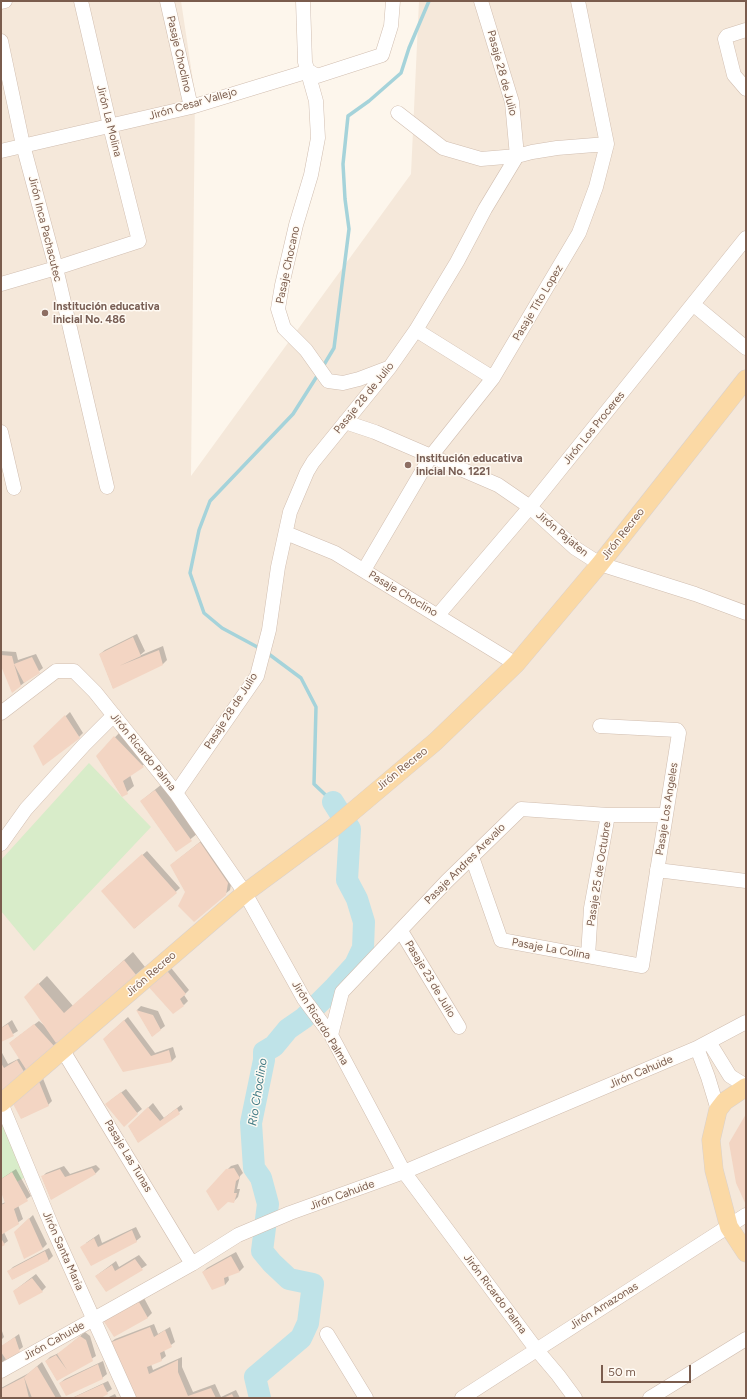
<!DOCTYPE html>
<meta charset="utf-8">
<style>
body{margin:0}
#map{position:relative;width:747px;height:1399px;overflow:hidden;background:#fdf6ec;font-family:Figtree,sans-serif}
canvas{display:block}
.frame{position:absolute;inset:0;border:2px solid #7a5c4d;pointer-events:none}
.scale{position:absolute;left:601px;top:1365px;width:90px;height:18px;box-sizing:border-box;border:2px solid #7a5c4d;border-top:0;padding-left:5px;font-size:12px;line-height:14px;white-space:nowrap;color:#7a5c4d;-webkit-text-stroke:3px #fffaf3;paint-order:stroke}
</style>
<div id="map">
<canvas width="747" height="1399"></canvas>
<div class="frame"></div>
<div class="scale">50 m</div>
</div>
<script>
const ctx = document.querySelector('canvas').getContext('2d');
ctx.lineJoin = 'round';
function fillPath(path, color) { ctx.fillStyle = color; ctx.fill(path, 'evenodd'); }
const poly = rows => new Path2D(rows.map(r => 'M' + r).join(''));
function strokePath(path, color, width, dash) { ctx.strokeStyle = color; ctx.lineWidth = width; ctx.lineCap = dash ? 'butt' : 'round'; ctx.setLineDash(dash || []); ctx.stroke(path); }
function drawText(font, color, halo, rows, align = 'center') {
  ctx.font = font + ' Figtree,sans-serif'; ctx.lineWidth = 3; ctx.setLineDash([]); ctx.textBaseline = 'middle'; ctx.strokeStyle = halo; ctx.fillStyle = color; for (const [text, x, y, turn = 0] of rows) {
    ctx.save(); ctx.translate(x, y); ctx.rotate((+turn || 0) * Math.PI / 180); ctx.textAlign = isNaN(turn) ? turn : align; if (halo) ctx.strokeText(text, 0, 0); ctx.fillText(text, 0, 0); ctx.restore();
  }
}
const residential = poly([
 [1,1,181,1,195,94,191,476,411,174,419,1,746,1,746,1398,1,1398]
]);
const green = poly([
 [89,763,151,827,34,951,1,911,1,860],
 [1,1116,27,1176,1,1191]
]);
const shadow = poly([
 [137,634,145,651,139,656,163,646,167,660,163,664,113,688,100,654,105,650],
 [1,651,16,652,18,660,36,654,43,668,20,686,1,663],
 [70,712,83,733,79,737,34,746],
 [121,731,150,760,130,775,134,786,122,796,97,756],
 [162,784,198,833,176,851,141,801],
 [205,838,232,879,230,890,225,894,186,892,171,865],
 [147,851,180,888,135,928,106,887],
 [133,952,145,967,57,1041,58,1043,29,1069,1,1089,1,1051,8,1064,20,1058,10,1043,15,1039,39,1021,47,1028,25,997,47,976,73,1006],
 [168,964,189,990,184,995,188,1001,184,1005,147,984],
 [141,1006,158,1011,165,1026,152,1036,137,1010],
 [128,1017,155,1053,173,1047,176,1057,172,1061,123,1071,108,1035],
 [12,1020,18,1031,1,1041,1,1028],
 [42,1076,52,1101,48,1105,22,1118],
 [126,1089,142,1109,137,1113,111,1100],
 [153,1103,164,1118,181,1105,183,1109,138,1142,129,1126],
 [238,1164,243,1173,240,1176,237,1189,240,1189,238,1197,233,1202,227,1170,231,1166],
 [96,1165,100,1169,96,1173,51,1199,42,1177,46,1173,64,1166,70,1174],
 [16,1169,31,1196,18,1205,23,1219,4,1232,8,1241,1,1246,1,1204,6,1202,1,1190,1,1179],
 [33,1215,47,1244,43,1248,15,1232],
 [136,1227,141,1237,136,1241,91,1265,86,1243,99,1234,102,1243],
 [49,1248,53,1256,49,1260,13,1279,9,1271,13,1267],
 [236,1252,244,1267,240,1271,228,1275,229,1280,225,1285,203,1272,207,1268],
 [139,1255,147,1265,106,1291,96,1276,116,1261,119,1267],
 [36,1274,46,1287,42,1291,14,1291],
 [144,1298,152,1313,148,1317,114,1335,104,1321],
 [154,1324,158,1334,170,1327,175,1342,164,1350,166,1356,161,1360,151,1364,153,1370,182,1357,182,1367,193,1392,215,1384,221,1397,236,1390,240,1398,138,1398,110,1343,115,1339],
 [1,1328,4,1337,1,1340],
 [85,1332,90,1336,96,1356,57,1380,46,1361,50,1357,61,1352],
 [19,1334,23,1347,1,1363,1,1347],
 [103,1361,107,1374,102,1378,60,1383,65,1379],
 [42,1362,62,1398,1,1398,1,1388,29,1373],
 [108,1381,112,1389,99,1398,72,1398],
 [115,1394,117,1398,107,1398]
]);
const stream = poly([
 [322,368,334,348,349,229,345,199,343,164,348,116,369,101,401,73,409,48,429,1],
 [261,649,222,628,204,613,190,573,199,530,210,501,293,414,319,373],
 [266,652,301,678,316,707,314,784,333,802]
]);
const river = poly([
 [260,1398,255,1377,301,1338,308,1323,313,1284,289,1279,272,1263,262,1251,268,1204,261,1178,254,1168,251,1123,264,1060,264,1052,274,1046,288,1029,304,1018,335,987,355,965,363,948,364,922,357,899,347,880,350,829,333,802]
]);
const building = poly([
 [133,637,141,656,119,666,159,650,163,665,113,689,99,654],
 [1,655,12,656,14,664,32,657,40,673,24,683,14,664,21,686,12,693,1,666],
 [65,715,80,738,43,766,33,746],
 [114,736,144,767,123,781,128,794,122,797,96,756],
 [155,790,192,841,176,852,140,801],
 [200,842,228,883,226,895,194,922,178,906,185,892,170,865],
 [142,854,177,893,134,929,101,891],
 [124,960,137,976,56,1043,24,997,38,983,64,1013],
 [164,967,186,994,180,999,184,1006,173,1014,146,984],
 [136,1010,153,1015,161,1030,152,1037],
 [124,1020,151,1056,169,1050,172,1062,123,1072,103,1039],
 [8,1024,14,1036,1,1042,1,1028],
 [34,1024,55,1047,27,1071,9,1043],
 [17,1060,26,1075,1,1092,1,1063,4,1068],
 [38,1079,49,1106,21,1119,11,1100],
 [121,1092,138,1114,124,1127,105,1104],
 [148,1107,160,1121,177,1108,180,1114,138,1143,128,1126],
 [746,1114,746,1205,736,1183,729,1143],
 [92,1168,96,1174,51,1200,41,1176,60,1169,65,1177],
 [234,1168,240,1178,236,1181,234,1193,237,1193,234,1203,228,1202,218,1211,206,1191,226,1169],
 [12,1172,28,1201,14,1209,19,1224,1,1235,1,1205,5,1203,1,1192,1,1179],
 [29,1218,43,1249,24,1259,14,1232],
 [132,1230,137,1242,91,1266,80,1247,94,1238,98,1247],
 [1,1238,5,1245,1,1247],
 [45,1251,49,1261,12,1280,7,1271],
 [231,1256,240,1272,224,1278,225,1285,212,1290,202,1272],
 [135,1259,143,1270,106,1292,95,1276,112,1265,115,1271],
 [32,1278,43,1292,19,1305,13,1291],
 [139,1302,148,1318,114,1337,103,1320],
 [150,1327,154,1337,165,1330,172,1347,160,1353,162,1361,147,1367,149,1374,178,1360,178,1372,188,1396,211,1388,216,1398,136,1398,109,1343],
 [80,1336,86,1340,93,1361,57,1381,45,1361,56,1355,67,1370,57,1354],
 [15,1337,20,1352,7,1361,1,1352,1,1346],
 [98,1364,103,1379,66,1396,59,1383],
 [37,1366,56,1398,32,1398,24,1377,29,1398,1,1398,1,1389,24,1377],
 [103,1384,108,1394,101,1398,72,1398],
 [232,1394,234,1398,223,1398]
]);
const minor = poly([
 [167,1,191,107],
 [303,1,305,62,316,101,318,138,311,175,296,225,282,285,278,309,284,328,306,350,328,381,343,383,359,379,388,368],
 [1,2,5,1],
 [746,30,727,36,725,39,734,75,746,89],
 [1,41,23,145,56,268,107,487],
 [398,113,443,148,481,159,517,156,532,152,557,148,607,144],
 [1,151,191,107,309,71,317,76,382,55,391,26,393,1],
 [1,284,56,268,139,241,110,126,81,1],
 [694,305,746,348],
 [416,330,493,378],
 [345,422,375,432,498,485,530,507,575,548,600,564,695,594,746,613],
 [1,432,14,488],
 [286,533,335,553,516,664],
 [364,570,431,456,493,378,579,233,596,187,607,144,578,1],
 [438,615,530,507,746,238],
 [1,713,56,671,74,671,95,692,176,793,245,893,304,999,331,1035,404,1172,536,1349,558,1375,575,1398],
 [176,793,257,676,269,630,278,567,290,512,307,472,313,462,390,367,416,330,457,262,485,209,517,156,512,102,481,1],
 [1,844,26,809,84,745,114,715],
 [472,857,501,940,642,966,679,733,677,730,600,726],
 [657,870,746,881],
 [401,931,459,1027],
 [588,956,591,908,608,815],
 [331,1035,342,992,447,881,521,809,608,815,665,815],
 [709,1042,730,1076,746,1086],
 [697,1048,708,1077,718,1110],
 [62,1049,192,1264],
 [1,1103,53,1229,129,1398],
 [327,1334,366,1398],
 [1,1371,192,1264,238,1235,290,1213,404,1172,697,1048,746,1022],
 [462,1398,746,1215],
 [650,1398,746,1339]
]);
const major = poly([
 [746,1087,725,1101,718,1110,711,1140,714,1170,729,1227,746,1253],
 [1,1103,245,893,333,828,435,742,516,664,600,564,746,379]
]);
const markers = [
 [45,313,4,"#8d6e63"],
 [408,465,4,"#8d6e63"]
];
const streetNames = [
 ["Pasaje Choclino",179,54,77],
 ["Pasaje 28 de Julio",502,73,75],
 ["Jirón Cesar Vallejo",193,104,-16],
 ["Jirón La Molina",109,121,76],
 ["Jirón Inca Pachacutec",45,229,76],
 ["Pasaje Chocano",288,265,-78],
 ["Pasaje Tito Lopez",538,303,-59],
 ["Pasaje 28 de Julio",364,398,-51],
 ["Jirón Los Proceres",594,428,-51],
 ["Jirón Pajaten",562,534,40],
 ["Jirón Recreo",623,534,-52],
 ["Pasaje Choclino",403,594,31],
 ["Pasaje 28 de Julio",231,711,-57],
 ["Jirón Ricardo Palma",143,752,51],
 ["Jirón Recreo",402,769,-39],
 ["Pasaje Los Angeles",667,809,-81],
 ["Pasaje Andres Arevalo",465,864,-45],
 ["Pasaje 25 de Octubre",599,874,-81],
 ["Pasaje La Colina",551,949,10],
 ["Jirón Recreo",151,974,-41],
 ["Pasaje 23 de Julio",430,979,59],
 ["Jirón Ricardo Palma",320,1023,58],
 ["Jirón Cahuide",641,1072,-23],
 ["Pasaje Las Tunas",128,1156,59],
 ["Jirón Cahuide",342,1195,-20],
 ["Jirón Santa Maria",63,1251,66],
 ["Jirón Ricardo Palma",495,1294,53],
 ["Jirón Amazonas",604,1306,-32],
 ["Jirón Cahuide",54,1341,-29]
];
const educationNames = [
 ["Institución educativa",53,307],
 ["inicial No. 486",53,320],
 ["Institución educativa",416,459],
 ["inicial No. 1221",416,472]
];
const waterNames = [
 ["Rio Choclino",258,1092,-81]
];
fillPath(residential, '#f5e8da');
fillPath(green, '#d8ecc9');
fillPath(shadow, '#0003');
strokePath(stream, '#a5d3da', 3.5);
strokePath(river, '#bfe3e8', 22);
fillPath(building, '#f3d5c3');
strokePath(minor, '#d1beb0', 15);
strokePath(major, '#dad1cd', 19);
strokePath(minor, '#fff', 14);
strokePath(major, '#fbd9a5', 18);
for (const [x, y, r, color] of markers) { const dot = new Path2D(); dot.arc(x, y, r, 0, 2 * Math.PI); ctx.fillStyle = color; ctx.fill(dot); strokePath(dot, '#fffaf3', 1.5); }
drawText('11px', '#7a5c4d', '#fffaf3', streetNames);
drawText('bold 11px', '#785e54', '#fffaf3', educationNames, 'left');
drawText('italic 12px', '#437c86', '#fffaf3', waterNames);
</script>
